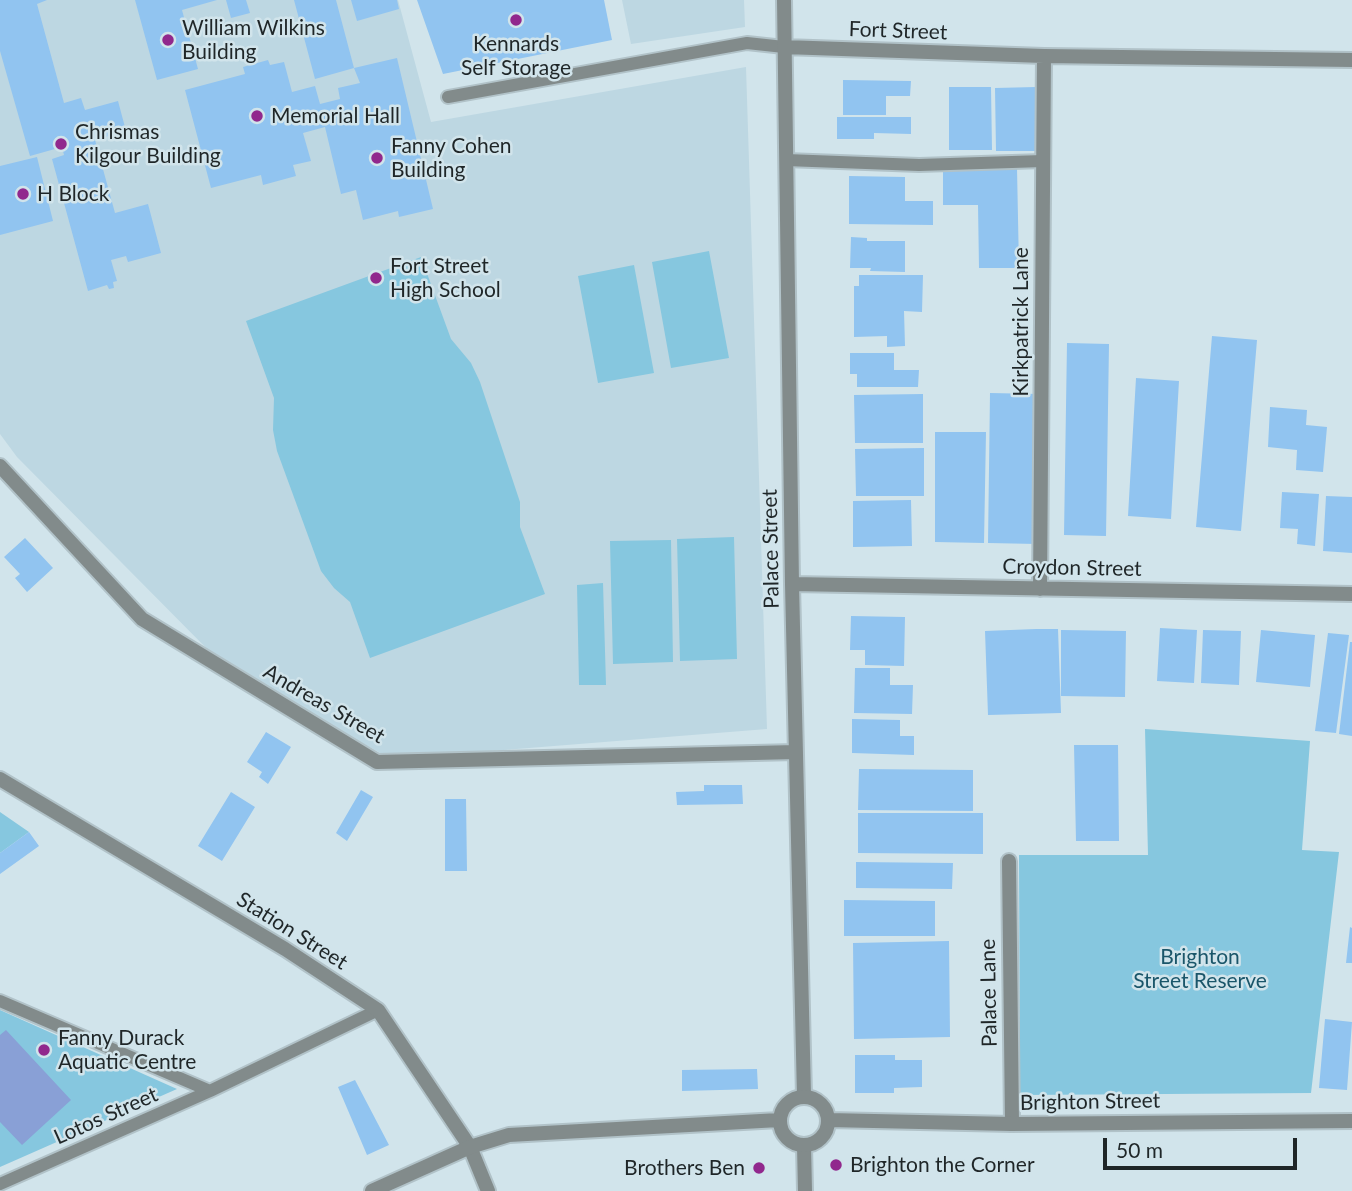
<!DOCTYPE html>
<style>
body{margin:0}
#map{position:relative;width:1352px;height:1191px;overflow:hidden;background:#d1e4eb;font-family:Lato,sans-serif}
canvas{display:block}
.scale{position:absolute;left:1103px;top:1138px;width:194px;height:32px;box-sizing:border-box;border:4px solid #1f2628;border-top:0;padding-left:9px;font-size:21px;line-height:24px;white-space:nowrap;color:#1f2628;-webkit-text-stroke:5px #d1e4eb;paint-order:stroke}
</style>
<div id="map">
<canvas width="1352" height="1191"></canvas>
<div class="scale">50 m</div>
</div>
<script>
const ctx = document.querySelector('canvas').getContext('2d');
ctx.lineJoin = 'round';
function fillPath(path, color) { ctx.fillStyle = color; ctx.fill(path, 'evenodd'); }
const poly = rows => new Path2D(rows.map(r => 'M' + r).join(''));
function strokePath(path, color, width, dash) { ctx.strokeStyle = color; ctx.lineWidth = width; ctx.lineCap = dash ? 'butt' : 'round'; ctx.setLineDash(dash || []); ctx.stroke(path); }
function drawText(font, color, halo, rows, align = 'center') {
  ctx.font = font + ' Lato,sans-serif'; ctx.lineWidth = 5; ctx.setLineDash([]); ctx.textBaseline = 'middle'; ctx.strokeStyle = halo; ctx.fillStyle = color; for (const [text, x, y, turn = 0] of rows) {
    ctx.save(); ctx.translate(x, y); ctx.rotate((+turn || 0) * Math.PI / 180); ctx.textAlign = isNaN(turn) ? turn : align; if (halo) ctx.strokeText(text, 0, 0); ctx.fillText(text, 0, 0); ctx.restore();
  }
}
const built = poly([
 [0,0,398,0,431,122,746,67,767,729,391,759,224,666,17,457,0,434],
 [622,0,744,0,745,27,631,44]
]);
const green = poly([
 [709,251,729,358,671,368,652,262],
 [421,257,451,339,471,363,480,382,520,502,520,527,545,594,370,658,350,602,334,588,321,571,277,451,273,430,274,398,246,321],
 [634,265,654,373,598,383,578,276],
 [734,537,737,659,680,661,677,539],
 [671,540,673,662,613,664,610,541],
 [603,583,606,685,579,685,577,585],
 [1145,729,1310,741,1302,850,1339,852,1311,1093,1020,1095,1019,855,1148,855],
 [0,812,29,832,0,853],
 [0,1010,177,1089,0,1167]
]);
const water = poly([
 [6,1030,71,1100,22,1145,0,1122,0,1035]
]);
const building = poly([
 [0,0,47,0,37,4,64,103,81,98,85,110,118,101,126,131,95,140,115,213,148,204,161,253,128,262,126,256,111,260,117,281,113,282,114,288,109,289,107,285,88,291,52,159,64,155,62,147,30,156,0,51],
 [135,0,217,0,182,10,198,69,157,80],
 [226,0,246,0,250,13,231,18],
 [294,0,336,0,354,68,397,58,433,209,399,217,398,211,363,220,356,190,341,194,325,127,303,133,311,161,293,165,296,176,263,185,261,175,211,188,185,90,245,74,243,67,268,60,270,65,284,62,292,92,315,86,320,104,340,99,338,88,360,83,354,68,315,79],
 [351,0,397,0,399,9,357,21],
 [417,0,604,0,612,40,443,74],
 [843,80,911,81,910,96,886,96,886,115,843,115],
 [949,87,991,87,992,150,949,150],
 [1036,87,1037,151,996,151,995,88],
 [837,117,911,117,911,134,874,133,874,139,837,139],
 [37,157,53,221,0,235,0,166],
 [943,168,1017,168,1019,268,979,268,978,205,943,205],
 [849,176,905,177,905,201,933,201,933,225,849,224],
 [851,237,867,238,867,241,905,241,905,272,870,271,871,268,850,268],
 [859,275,923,275,922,312,904,311,905,346,887,347,887,336,854,337,854,286,859,286],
 [1212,336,1257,340,1241,531,1196,527],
 [1067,343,1109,344,1106,536,1064,535],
 [850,353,894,353,894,370,919,370,918,387,857,387,857,374,850,374],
 [1136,378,1179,381,1171,519,1128,516],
 [990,393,1039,394,1037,544,988,543],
 [923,394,923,443,855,443,854,395],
 [1270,407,1307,410,1306,425,1327,427,1323,472,1296,470,1297,450,1268,447],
 [935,432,986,432,984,543,935,542],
 [924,448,924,496,856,496,855,449],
 [1282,492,1319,494,1315,546,1297,544,1298,529,1280,528],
 [1326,496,1352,497,1352,553,1323,551],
 [911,500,912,546,853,547,853,501],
 [25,538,53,568,27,592,15,578,20,574,4,557],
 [851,616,905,617,904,666,865,665,865,650,850,650],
 [1160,628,1197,630,1194,683,1157,681],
 [1036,629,1058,629,1061,713,988,715,985,631],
 [1061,630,1126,631,1125,697,1061,696],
 [1203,630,1241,631,1239,685,1201,683],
 [1261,630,1315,635,1310,687,1256,682],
 [1328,633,1349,635,1336,733,1315,731],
 [1350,642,1352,642,1352,736,1339,734],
 [855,668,890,668,890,685,913,685,912,714,854,713],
 [852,719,900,720,900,736,914,736,914,755,852,753],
 [266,732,291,747,268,784,259,777,262,772,247,762],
 [1074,745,1118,745,1119,841,1076,841],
 [859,769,973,770,973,811,858,810],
 [704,785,742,785,743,804,677,805,676,792,704,791],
 [361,790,373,797,347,841,336,833],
 [231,792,255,807,222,861,198,846],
 [445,799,466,799,467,871,445,871],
 [858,813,983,813,983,854,858,853],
 [29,832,39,846,0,874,0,853],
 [856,862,953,863,952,889,856,888],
 [844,900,935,901,935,936,844,936],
 [1350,927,1352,928,1352,963,1346,963],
 [949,941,950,1037,854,1039,853,943],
 [1325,1019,1352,1022,1347,1090,1319,1088],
 [855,1055,895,1055,895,1060,922,1060,922,1087,894,1088,894,1093,855,1093],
 [757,1069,758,1089,682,1091,682,1070],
 [355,1080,389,1145,367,1155,338,1087]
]);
const service = poly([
 [448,97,747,43,784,47],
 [786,160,919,165,1043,161],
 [0,1001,210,1091],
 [0,1184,210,1091,378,1010]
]);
const minor = poly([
 [784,0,792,584,804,1096],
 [784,47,1044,56,1352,60],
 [0,466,142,619,377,762,796,752],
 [792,584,1352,594],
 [1040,589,1044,56],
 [0,779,285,949,378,1010,470,1147,488,1191],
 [1009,861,1012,1124],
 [804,1145,805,1191]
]);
const tertiary = poly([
 '780 1121a24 24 0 1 1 48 0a24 24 0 1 1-48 0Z',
 [828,1120,1012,1124,1352,1121],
 [372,1191,470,1147,509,1135,779,1120]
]);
const markers = [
 [516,20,7,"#91288d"],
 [168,40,7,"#91288d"],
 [257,116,7,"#91288d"],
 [61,144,7,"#91288d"],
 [377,158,7,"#91288d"],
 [23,194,7,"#91288d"],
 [376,278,7,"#91288d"],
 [44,1050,7,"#91288d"],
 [836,1165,7,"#91288d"],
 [759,1168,7,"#91288d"]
];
const poiNames = [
 ["William Wilkins",182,28],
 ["Building",182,52],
 ["Kennards",516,44,"center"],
 ["Self Storage",516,68,"center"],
 ["Memorial Hall",271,116],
 ["Chrismas",75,132],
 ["Kilgour Building",75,156],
 ["Fanny Cohen",391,146],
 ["Building",391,170],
 ["H Block",37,194],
 ["Fort Street",390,266],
 ["High School",390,290],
 ["Fanny Durack",58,1038],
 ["Aquatic Centre",58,1062],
 ["Brighton the Corner",850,1165],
 ["Brothers Ben",745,1168,"right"]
];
const streetNames = [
 ["Fort Street",898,31,2],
 ["Kirkpatrick Lane",1021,322,-90],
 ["Palace Street",771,549,-91],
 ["Croydon Street",1072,568,1],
 ["Andreas Street",324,704,30],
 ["Station Street",292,931,32],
 ["Palace Lane",989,993,-91],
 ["Brighton Street",1090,1102,-1],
 ["Lotos Street",106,1116,-24]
];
const parkNames = [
 ["Brighton",1200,957],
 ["Street Reserve",1200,981]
];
fillPath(built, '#bdd7e2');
fillPath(green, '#86c7df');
fillPath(water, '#89a0d6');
fillPath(building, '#91c4f0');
strokePath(service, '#b1c2c8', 16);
strokePath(minor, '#b1c2c8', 18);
strokePath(tertiary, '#b1c2c8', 18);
strokePath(service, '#828b8b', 12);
strokePath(minor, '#828b8b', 14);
strokePath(tertiary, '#828b8b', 14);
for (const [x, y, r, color] of markers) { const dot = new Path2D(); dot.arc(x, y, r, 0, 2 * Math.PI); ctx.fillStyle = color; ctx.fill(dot); strokePath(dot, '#d1e4eb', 2.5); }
drawText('21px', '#1f2628', '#d1e4eb', poiNames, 'left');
drawText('21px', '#1f2628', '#d1e4eb', streetNames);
drawText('21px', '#1a566a', '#d1e4eb', parkNames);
</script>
